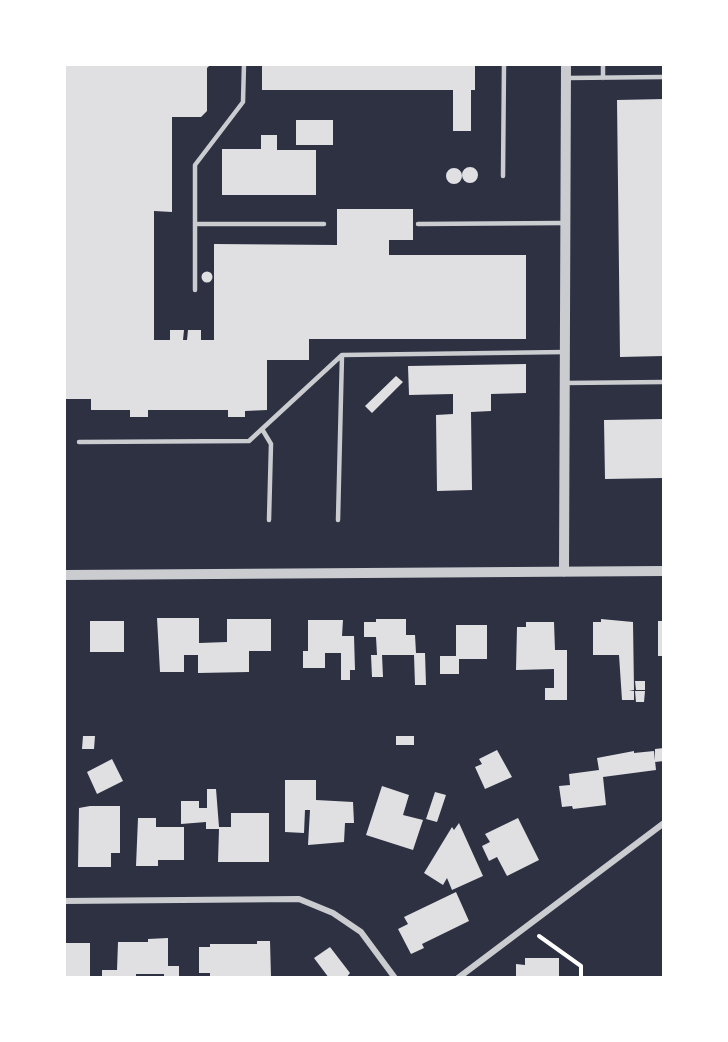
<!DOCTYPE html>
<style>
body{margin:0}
#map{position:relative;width:728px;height:1042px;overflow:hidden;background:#2d3142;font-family:"IBM Plex Sans",sans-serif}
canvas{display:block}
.frame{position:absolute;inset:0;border:66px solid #fff;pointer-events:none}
</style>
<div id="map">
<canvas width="728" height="1042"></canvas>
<div class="frame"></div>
</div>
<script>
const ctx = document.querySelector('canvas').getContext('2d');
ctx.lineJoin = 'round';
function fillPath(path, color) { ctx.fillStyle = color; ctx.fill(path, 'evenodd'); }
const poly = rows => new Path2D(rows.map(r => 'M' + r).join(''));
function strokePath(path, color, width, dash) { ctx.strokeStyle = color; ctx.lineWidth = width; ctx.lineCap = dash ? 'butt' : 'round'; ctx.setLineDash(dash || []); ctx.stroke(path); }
const building = poly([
 [64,64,211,64,207,68,207,111,201,117,172,117,172,212,154,211,154,340,170,340,170,330,184,330,183,340,187,340,188,330,201,330,201,340,214,340,214,244,337,245,337,209,413,209,413,240,389,240,389,255,526,255,526,339,309,339,309,360,267,360,267,410,245,411,245,417,228,417,228,410,148,410,148,417,130,417,130,410,91,410,91,399,64,399],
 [262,64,475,64,475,90,471,90,471,131,453,131,453,90,262,90],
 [664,99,664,356,620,357,617,100],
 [296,120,333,120,333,145,296,145],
 [261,135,277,135,277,150,316,150,316,195,222,195,222,149,261,149],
 '462 175a8 8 0 1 1 16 0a8 8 0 1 1-16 0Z',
 '446 176a8 8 0 1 1 16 0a8 8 0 1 1-16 0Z',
 '201.5 277a5.5 5.5 0 1 1 11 0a5.5 5.5 0 1 1-11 0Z',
 [526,364,526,393,491,394,491,411,471,412,472,490,437,491,436,415,453,414,453,394,409,395,408,366],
 [396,376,403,382,372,413,365,406],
 [664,419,664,478,605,479,604,420],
 [157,618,199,618,199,643,227,642,227,619,271,619,271,651,249,651,249,672,198,673,198,655,184,655,184,672,160,672],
 [376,619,406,619,406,635,415,635,416,653,425,653,426,685,415,685,414,655,382,655,383,677,372,677,371,655,377,655,376,637,364,637,364,622,376,622],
 [601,619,633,622,634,690,629,691,634,691,634,700,622,700,619,655,593,655,593,622,601,622],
 [308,620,343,620,342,636,354,636,355,670,350,670,350,680,341,680,341,653,325,653,325,668,303,668,303,651,308,651],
 [90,621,124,621,124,652,90,652],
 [658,621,664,621,664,656,658,656],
 [526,622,554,622,555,650,567,650,567,700,545,700,545,688,554,688,554,669,516,670,517,627,526,627],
 [456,625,487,625,487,659,459,659,459,674,440,674,440,656,456,656],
 [635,681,645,681,645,690,636,690],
 [635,691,645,691,644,702,636,702],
 [83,736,95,736,94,749,82,749],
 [396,736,414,736,414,745,396,745],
 [664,748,664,761,655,762,655,749],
 [497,750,512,777,485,789,475,767,482,764,479,759],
 [634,751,634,753,654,751,656,770,603,777,606,805,573,809,572,806,562,807,559,786,570,785,569,774,599,770,597,758],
 [112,759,123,781,97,794,87,772],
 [285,780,316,780,316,800,353,802,354,823,345,823,344,842,308,845,310,810,305,810,304,833,285,832],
 [382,786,409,795,403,815,423,820,413,850,366,835],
 [207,789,216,789,219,827,231,827,231,813,269,813,269,862,218,862,219,829,206,829,206,822,181,824,181,801,199,801,199,808,207,808],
 [435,792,446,795,437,822,426,819],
 [90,806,120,806,120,853,111,853,111,867,78,867,79,808],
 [138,818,156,818,156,827,184,827,184,860,158,860,158,866,136,866],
 [518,818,539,860,507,876,497,857,489,861,482,846,490,842,485,834],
 [459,823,483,876,452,890,447,878,443,885,424,873,452,827,454,830],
 [456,892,469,921,422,944,424,948,411,954,398,929,408,924,404,917],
 [168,938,168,966,179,966,179,978,164,978,164,974,136,974,136,978,102,978,102,970,117,970,118,942,148,942,148,939],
 [257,941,270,941,271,977,210,977,210,973,199,973,199,947,210,947,210,944,257,944],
 [64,943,90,943,90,978,64,978],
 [330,947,350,973,346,978,329,978,314,958],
 [525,958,559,958,559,978,516,978,516,964,525,965]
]);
const path = poly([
 [539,936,581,966,581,978]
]);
const service = poly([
 [567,78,664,77],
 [603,78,603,64],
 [503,176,504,64],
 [195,224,324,224],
 [418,224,563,223],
 [195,290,195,165,243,102,244,64],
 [565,383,664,382],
 [262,429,271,444,269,520],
 [79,442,249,441,342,355,566,352],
 [338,520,342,355]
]);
const minor = poly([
 [64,901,299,899,333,913,361,932,395,978],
 [458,978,664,823]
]);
const tertiary = poly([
 [564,572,566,64],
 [64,575,664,571]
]);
fillPath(building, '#e0e0e3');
strokePath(path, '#fff', 4);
strokePath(service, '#caccd0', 4.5);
strokePath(minor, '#caccd0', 6);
strokePath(tertiary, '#caccd0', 10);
</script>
